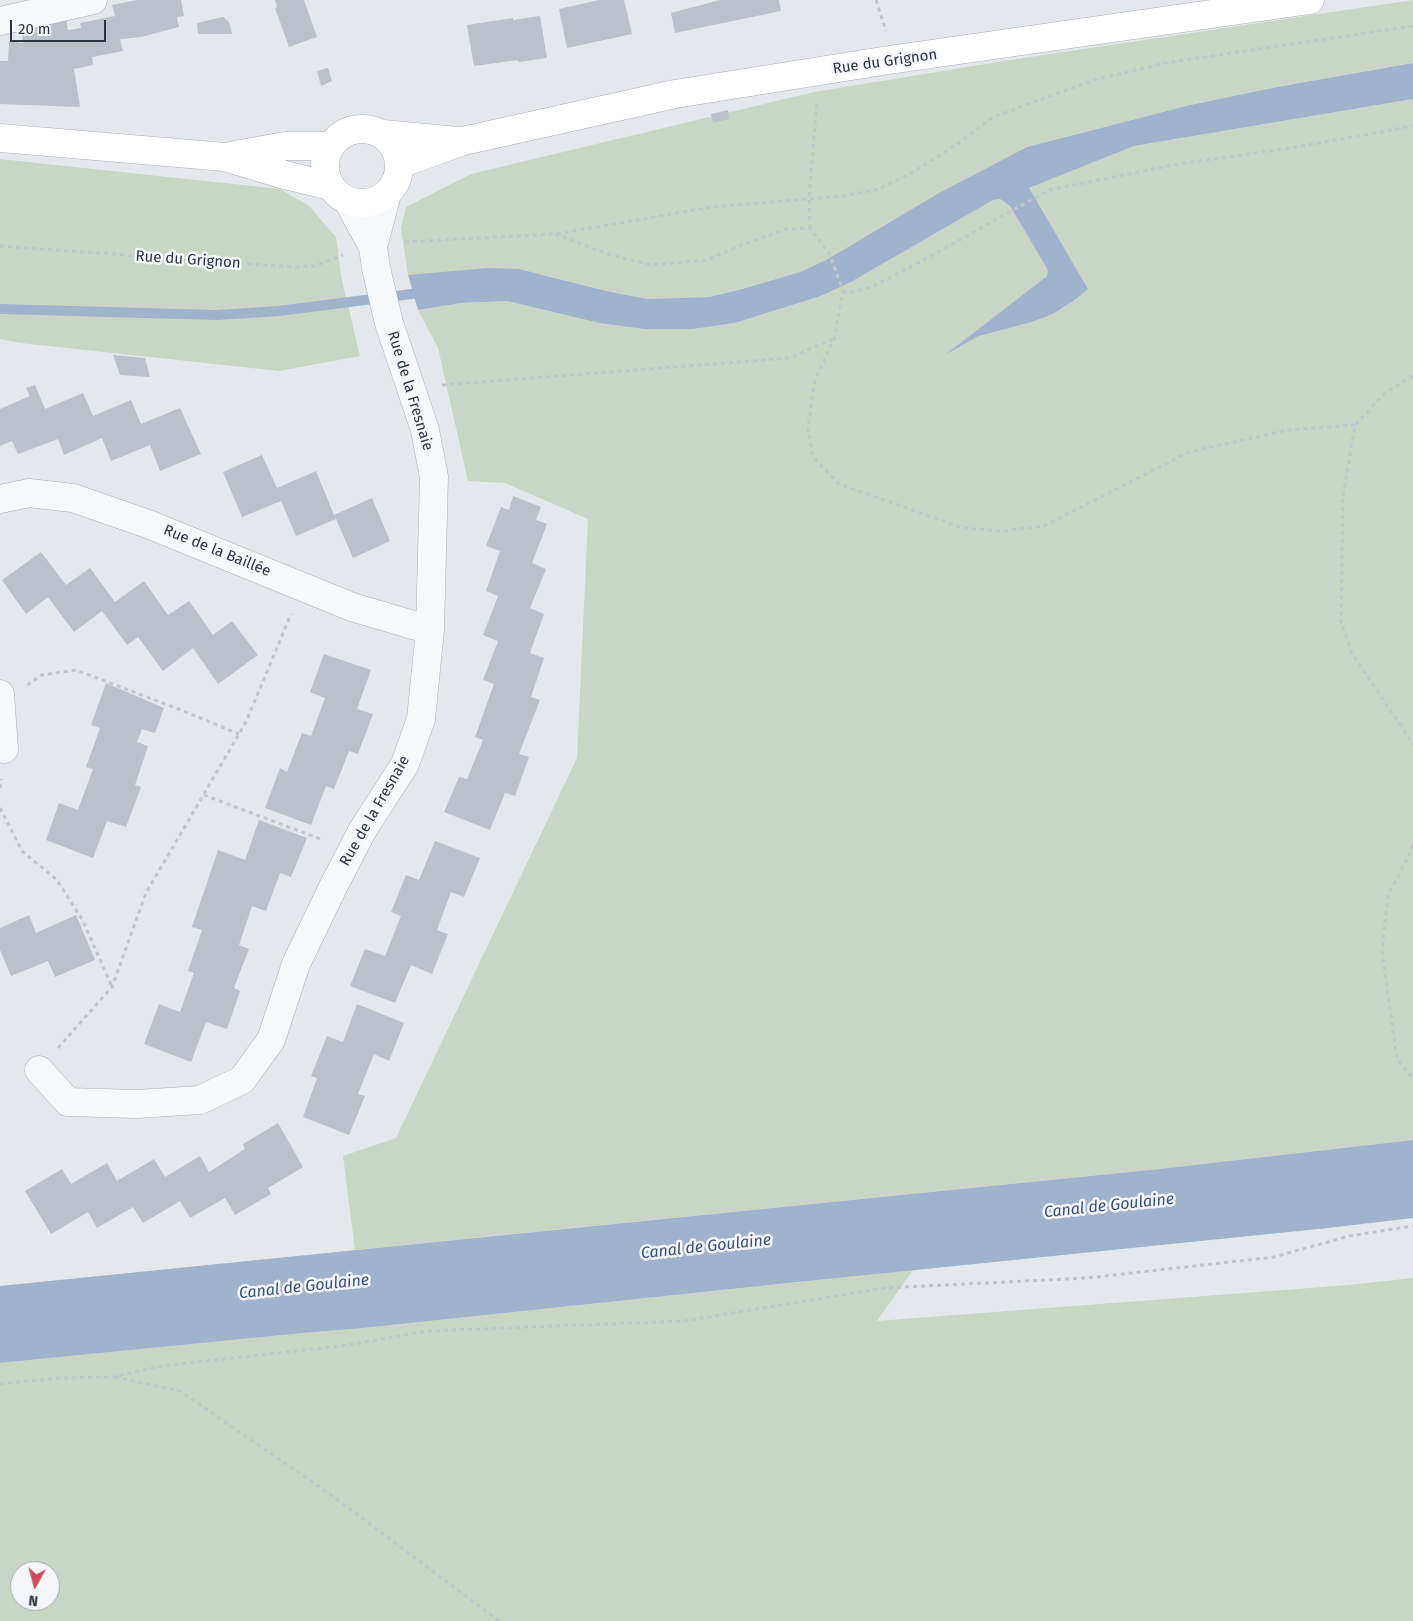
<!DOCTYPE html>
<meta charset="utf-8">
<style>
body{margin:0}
#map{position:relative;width:1413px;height:1621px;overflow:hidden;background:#e4e7ec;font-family:"Fira Sans",sans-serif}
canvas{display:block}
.north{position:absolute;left:10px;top:1561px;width:50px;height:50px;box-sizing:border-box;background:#f4f6f9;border:1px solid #a4a8b1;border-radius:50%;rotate:187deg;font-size:14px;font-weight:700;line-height:20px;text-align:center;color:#2b3445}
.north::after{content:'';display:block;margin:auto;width:18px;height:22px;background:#d1495b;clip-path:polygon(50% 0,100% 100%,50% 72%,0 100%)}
.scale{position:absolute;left:10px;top:20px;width:96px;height:22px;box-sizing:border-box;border:2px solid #2b3445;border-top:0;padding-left:6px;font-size:15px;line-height:18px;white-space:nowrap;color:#2b3445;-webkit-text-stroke:4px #f4f6f9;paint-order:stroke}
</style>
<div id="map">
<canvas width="1413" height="1621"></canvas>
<div class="north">N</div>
<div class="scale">20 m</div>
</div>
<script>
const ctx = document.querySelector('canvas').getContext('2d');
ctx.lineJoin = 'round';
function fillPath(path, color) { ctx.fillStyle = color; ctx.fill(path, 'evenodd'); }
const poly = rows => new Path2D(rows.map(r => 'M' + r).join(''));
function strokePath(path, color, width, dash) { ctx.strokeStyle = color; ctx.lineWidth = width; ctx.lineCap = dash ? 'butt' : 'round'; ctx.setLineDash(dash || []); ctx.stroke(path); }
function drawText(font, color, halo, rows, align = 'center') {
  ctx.font = font + ' "Fira Sans",sans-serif'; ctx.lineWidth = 5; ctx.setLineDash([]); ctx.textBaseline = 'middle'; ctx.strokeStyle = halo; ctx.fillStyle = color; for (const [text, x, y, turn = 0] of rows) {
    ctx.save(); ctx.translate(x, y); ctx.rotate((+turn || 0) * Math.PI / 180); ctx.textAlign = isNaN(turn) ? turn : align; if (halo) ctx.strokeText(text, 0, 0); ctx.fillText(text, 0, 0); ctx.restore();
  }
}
const green = poly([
 [1413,0,1413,63,1277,87,1190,105,1027,147,939,193,826,260,800,272,741,289,709,297,648,299,611,292,540,274,438,273,408,275,401,228,406,207,471,174,814,92,1010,60],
 [1413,99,1413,1140,1159,1169,355,1250,343,1156,396,1138,577,758,588,519,505,483,468,481,438,348,418,310,462,303,507,301,599,323,644,329,693,329,735,323,821,296,851,282,965,216,993,200,1000,199,1010,206,1049,271,1047,276,949,353,979,336,1032,322,1053,314,1076,299,1029,188,1134,146],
 [0,159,280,189,309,206,336,237,341,276,360,356,279,371,21,343,0,339],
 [913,1270,877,1321,1349,1285,1413,1278,1413,1621,0,1621,0,1363,303,1333,363,1328],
 [20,1571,50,1571,50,1601,20,1601]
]);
const water = poly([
 [1413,63,1413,99,1134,146,1029,188,1088,289,1076,299,1053,314,1032,322,979,336,945,355,1047,276,1048,270,1010,206,1000,199,993,200,851,282,821,296,735,323,693,329,644,329,599,323,507,301,462,303,418,310,408,275,488,268,519,269,611,292,648,299,709,297,742,289,800,272,826,260,939,193,1027,147,1190,105,1277,87],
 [1413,1140,1413,1218,1328,1228,798,1282,363,1328,303,1333,0,1363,0,1286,1159,1169]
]);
const stream = poly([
 [0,309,217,315,279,311,427,292]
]);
const building = poly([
 [137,0,181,0,184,16,177,17,179,27,141,37,120,39,123,51,92,57,93,65,74,69,80,107,0,104,0,61,8,61,9,41,23,43,21,28,66,17,68,30,81,28,80,23,115,16,112,5],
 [275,0,304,0,317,37,289,47,275,8,277,7],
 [599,0,624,0,632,34,567,48,559,9],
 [720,0,779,0,781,11,675,33,671,13],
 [540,16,547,58,519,62,518,60,474,66,467,25,513,18,513,20],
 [223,17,229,22,232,34,198,34,197,23],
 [328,68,332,81,321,86,317,71],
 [728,110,729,119,713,123,711,114],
 [113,355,145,358,150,377,120,375],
 [35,385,45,409,83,393,93,416,131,400,141,424,180,408,201,454,160,471,150,445,111,461,102,438,64,455,58,439,18,454,12,441,0,446,0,409,30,396,26,388],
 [262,455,277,488,316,471,334,515,372,498,390,541,353,558,336,519,296,536,281,501,242,517,223,472],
 [513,496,541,507,536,520,547,524,532,563,546,569,530,608,544,614,530,653,544,658,531,697,540,700,519,754,529,757,515,796,505,793,490,830,444,812,459,777,467,779,483,740,475,737,494,684,483,680,498,641,483,635,498,596,486,591,500,551,486,546,501,507,509,510],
 [41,552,66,585,90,568,115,602,144,581,168,615,189,601,213,635,232,621,258,655,218,684,193,648,163,671,138,637,127,645,102,611,74,632,48,597,26,614,2,580],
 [324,654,371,670,357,709,373,714,358,754,349,751,334,789,326,786,311,825,265,808,280,768,287,772,302,733,311,736,325,698,310,692],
 [106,683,164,708,155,733,142,729,137,742,148,746,135,785,141,787,126,827,107,821,93,858,46,840,59,803,78,810,93,769,86,767,100,728,91,725],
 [259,820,307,838,291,877,280,873,266,911,252,906,239,945,249,949,234,988,240,991,227,1029,206,1022,191,1062,144,1044,159,1004,180,1012,194,973,188,971,202,930,192,927,218,850,245,860],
 [435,841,480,858,464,897,451,892,437,930,448,934,432,974,411,965,395,1003,350,986,365,949,385,956,401,916,391,912,406,875,419,880],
 [29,915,36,933,76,915,95,960,55,977,48,961,11,976,0,950,0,928],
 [357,1004,404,1023,389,1061,374,1054,358,1094,365,1096,349,1135,303,1117,317,1078,311,1076,327,1036,343,1042],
 [278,1123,303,1167,268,1188,271,1194,235,1215,225,1198,190,1218,180,1201,143,1223,133,1207,97,1228,88,1212,51,1234,25,1191,62,1169,71,1184,107,1163,117,1181,154,1159,165,1177,200,1156,209,1172,245,1149,243,1144]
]);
const path = poly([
 [876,0,886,31],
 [810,228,809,198,817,101],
 [555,234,608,254,652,265,706,260,744,244,787,229,810,228,830,255,843,291,834,339,815,380,808,428,813,457,839,484,963,528,1001,531,1044,526,1189,452,1288,430,1355,425],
 [405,242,555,234,712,207,844,196,879,189,915,171,960,142,993,117,1094,80,1165,63,1413,26],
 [0,246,293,267,314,266,343,255],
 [843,291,847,293,872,287,940,251,1049,190,1178,164,1297,147,1413,126],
 [1413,376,1385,393,1355,425,1343,496,1341,622,1352,653,1413,744,1413,749],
 [442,385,789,358,833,339],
 [27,685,42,675,76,670,181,710,239,734],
 [0,788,1,779],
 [204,795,323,840],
 [0,808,22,851,57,880,83,921,112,987],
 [1413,845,1411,852,1388,895,1382,951,1397,1059,1413,1079],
 [58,1048,112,987,146,893,246,722,291,614],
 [115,1377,180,1391,334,1497,499,1621],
 [0,1384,58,1378,113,1377,162,1366,348,1345,427,1331,684,1321,884,1288,1087,1278,1274,1257,1349,1236,1413,1226]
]);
const street = poly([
 [0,21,93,0],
 [373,247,387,194],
 [0,499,29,493,73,498,148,524,352,607,430,630],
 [0,694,4,749],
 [39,1070,68,1102,137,1104,200,1100,242,1080,271,1040,296,964,333,887,362,831,405,764,421,719,430,630,434,477,425,430,389,323,376,268,373,247,348,201]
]);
const secondary = poly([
 '325 166a37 37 0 1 1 74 0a37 37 0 1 1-74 0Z',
 [383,134,457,141],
 [0,138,225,157,285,175,330,186],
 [230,156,285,146,330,146],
 [400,164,463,141,675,94,889,60,1310,0]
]);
const streetNames = [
 ["Rue du Grignon",885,62,-8],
 ["Rue du Grignon",188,260,4],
 ["Rue de la Fresnaie",410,391,73],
 ["Rue de la Baillée",217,551,22],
 ["Rue de la Fresnaie",375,811,-60]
];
const waterNames = [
 ["Canal de Goulaine",1109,1206,-6],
 ["Canal de Goulaine",706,1247,-6],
 ["Canal de Goulaine",304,1287,-6]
];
fillPath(green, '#c9d6c5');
fillPath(water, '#9fb4cc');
strokePath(stream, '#9fb4cc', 10);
fillPath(building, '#bbc0ca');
strokePath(street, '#a9aeb7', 29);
strokePath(secondary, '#a9aeb7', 29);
strokePath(path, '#c2c5cb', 3, [4, 4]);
strokePath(street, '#f7f8fa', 28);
strokePath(secondary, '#fff', 28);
drawText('15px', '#2b3445', '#f4f6f9', streetNames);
drawText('italic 16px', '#34527a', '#f4f6f9', waterNames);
</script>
